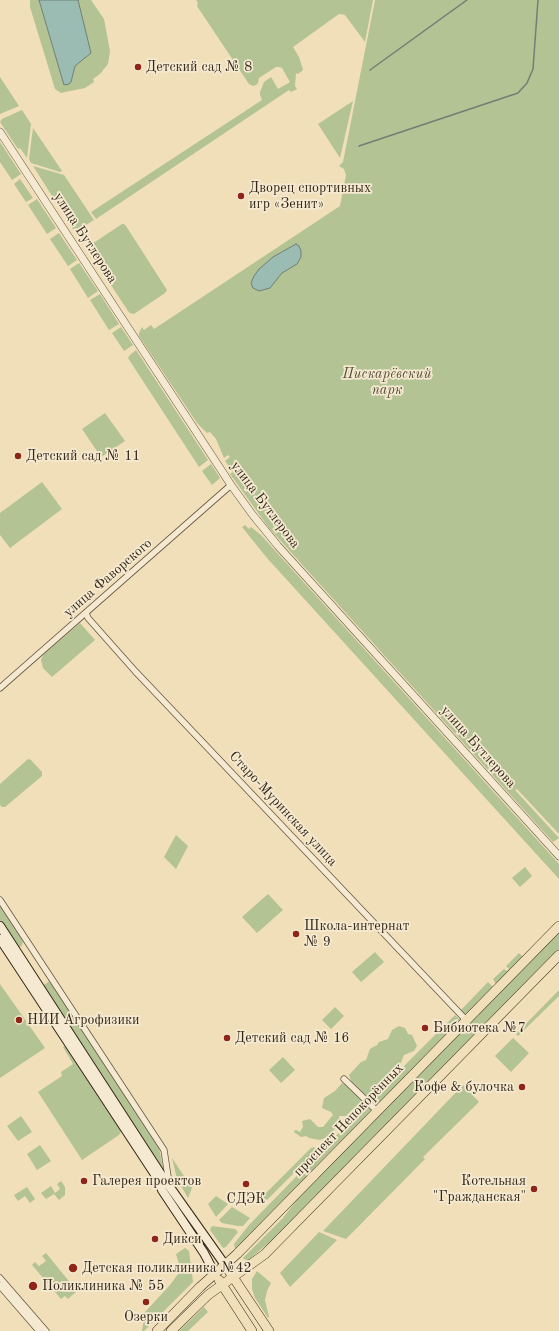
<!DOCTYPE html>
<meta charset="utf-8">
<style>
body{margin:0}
canvas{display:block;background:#f0dfb8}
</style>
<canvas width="559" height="1331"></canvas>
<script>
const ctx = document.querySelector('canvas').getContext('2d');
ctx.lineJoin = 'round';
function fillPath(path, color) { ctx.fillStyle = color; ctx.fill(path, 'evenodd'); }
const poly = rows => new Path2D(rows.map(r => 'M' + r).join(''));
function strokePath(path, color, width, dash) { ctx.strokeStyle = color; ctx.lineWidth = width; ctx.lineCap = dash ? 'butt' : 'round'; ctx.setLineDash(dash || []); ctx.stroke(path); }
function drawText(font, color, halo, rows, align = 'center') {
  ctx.font = font + ' "Old Standard TT",serif'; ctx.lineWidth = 3.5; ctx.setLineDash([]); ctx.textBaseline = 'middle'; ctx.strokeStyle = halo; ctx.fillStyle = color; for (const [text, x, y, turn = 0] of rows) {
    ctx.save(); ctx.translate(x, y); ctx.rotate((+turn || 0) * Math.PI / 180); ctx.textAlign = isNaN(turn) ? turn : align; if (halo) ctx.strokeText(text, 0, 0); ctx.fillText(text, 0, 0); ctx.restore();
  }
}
const green = poly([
 [30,0,91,0,104,19,110,51,108,64,100,74,93,79,94,82,85,88,65,92,61,93,55,89,30,7],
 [196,0,373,0,365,42,345,15,339,14,293,47,299,57,303,70,298,74,296,73,295,86,297,89,291,92,289,90,96,219,91,212,262,100,260,95,260,92,264,82,271,77,278,89,290,82,282,68,279,67,276,67,259,78,258,83,256,85,253,86,249,84,197,6,198,3],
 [375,0,559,0,559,834,517,789,515,790,559,838,553,842,269,528,230,474,233,472,225,461,230,457,228,455,224,458,216,439,210,432,207,433,197,423,139,336,139,333,142,327,144,330,151,325,154,329,340,206,346,175,344,169,339,166,343,162],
 [0,77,19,106,0,114],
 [353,101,340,158,318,124],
 [22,110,31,124,27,158,20,148,18,149,0,122,2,119],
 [33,128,62,171,60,172,31,163,29,159],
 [0,142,21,174,12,180,0,162],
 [33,166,64,175,94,220,78,230,73,229],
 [20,179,33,198,26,202,14,184],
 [37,199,56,228,47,234,28,205],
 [122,224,124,224,126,226,167,290,165,293,134,314,130,313,128,311,88,250,89,246],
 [59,233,77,260,68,266,50,239],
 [79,263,98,291,88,298,70,269],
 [100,294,119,324,109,330,90,300],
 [121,327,133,345,124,351,112,333],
 [136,350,208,460,199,467,128,358,130,355],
 [105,413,125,441,101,457,82,429],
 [211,464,220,478,212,485,202,471],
 [42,482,62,509,10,548,0,535,0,513],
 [245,525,249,529,251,527,261,535,559,864,559,879,267,558,242,527],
 [80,623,95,640,52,677,43,668,41,660,43,655],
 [28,759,31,760,42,772,42,776,5,807,2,807,0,805,0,784],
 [176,835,188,846,176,869,164,857],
 [525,867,532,876,520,887,512,878],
 [268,894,283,910,257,933,242,917],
 [0,905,23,941,22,946,18,948,0,921],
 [559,933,559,949,271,1241,247,1261,243,1258,282,1219,300,1196],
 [375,952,384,962,361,982,352,972],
 [519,953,523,957,496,984,493,979,504,969,507,971,509,969,506,966],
 [50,981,159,1148,163,1168,161,1168,42,986],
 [488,982,493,987,465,1015,460,1011],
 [0,984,45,1048,0,1078],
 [559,990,559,996,518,1036,516,1034],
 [335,1007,344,1016,331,1029,322,1020],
 [455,1015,460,1020,376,1106,370,1100],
 [399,1026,405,1028,408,1034,412,1035,417,1046,414,1051,404,1055,400,1065,387,1075,364,1101,355,1107,346,1116,339,1116,341,1122,333,1131,325,1138,320,1140,309,1138,306,1136,301,1137,294,1132,294,1131,296,1130,300,1132,303,1127,302,1121,310,1119,318,1127,323,1127,333,1115,331,1112,322,1108,324,1098,335,1091,342,1083,351,1086,352,1083,349,1075,361,1062,366,1060,370,1049,377,1045,379,1042,388,1039,392,1030],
 [513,1038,529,1053,511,1072,495,1056],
 [66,1045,122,1130,119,1135,82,1160,38,1092,62,1076,61,1072,73,1064,63,1047],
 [283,1057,295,1070,281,1083,269,1070],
 [463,1085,479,1102,423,1157,425,1159,346,1239,323,1231],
 [367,1104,372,1109,235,1249,234,1244,249,1225],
 [21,1116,32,1132,18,1141,7,1126],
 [40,1145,51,1161,37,1170,27,1154],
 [314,1147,317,1150,266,1201,262,1197,311,1148],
 [172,1158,192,1188,188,1198,177,1179],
 [61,1181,65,1187,65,1195,59,1200,54,1194,46,1199,41,1193,51,1186,55,1193,60,1189,57,1184],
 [27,1187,35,1199,30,1203,25,1196,18,1201,14,1195],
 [216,1196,228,1204,216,1217,208,1204],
 [232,1207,250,1218,243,1226,238,1226,222,1223,219,1220],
 [212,1226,235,1229,238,1232,226,1247,223,1248,210,1230],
 [319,1232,337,1240,290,1287,280,1273],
 [185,1248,189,1251,193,1282,144,1331,142,1331,145,1312,170,1285,181,1270,176,1254],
 [46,1253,77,1291,68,1299,65,1296,61,1299,32,1265,35,1262,39,1266,46,1261,42,1256],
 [257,1271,271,1283,267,1291,265,1300,269,1317,268,1318,255,1298,252,1289,252,1279],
 [204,1307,208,1312,188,1331,179,1331]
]);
const water = poly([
 [39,0,78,0,91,53,75,66,71,82,69,84,64,85,39,0],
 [296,244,299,246,301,251,301,257,297,264,282,273,270,288,259,291,253,288,251,283,254,276,259,269,273,257,296,244]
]);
const stream = poly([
 [370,70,467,0],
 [359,146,518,93,527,83,533,69,538,0]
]);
const minor = poly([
 [86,613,88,618,135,671,466,1020],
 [0,688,231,485],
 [0,900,164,1150,169,1183],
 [344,1079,377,1111],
 [0,1278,46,1331],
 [0,1286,39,1331]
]);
const tertiary = poly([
 [0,132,231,485,252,514,278,546,559,856]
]);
const secondary = poly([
 [0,926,162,1176,225,1265],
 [0,939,158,1179,162,1190,204,1253,215,1274]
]);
const primary = poly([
 [225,1265,269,1331],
 [219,1280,252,1331],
 [157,1331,200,1287,237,1254,559,926],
 [171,1331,208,1295,265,1254,559,955]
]);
const markers = [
 [138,67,4,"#8f2418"],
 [241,196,4,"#8f2418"],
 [18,456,4,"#8f2418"],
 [296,934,4,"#8f2418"],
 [19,1020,4,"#8f2418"],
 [425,1028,4,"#8f2418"],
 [227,1038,4,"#8f2418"],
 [522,1087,4,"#8f2418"],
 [84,1181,4,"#8f2418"],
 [246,1184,4,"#8f2418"],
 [534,1189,4,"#8f2418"],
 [155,1239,4,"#8f2418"],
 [73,1268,5,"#8f2418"],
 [33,1286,5,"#8f2418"],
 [146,1302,4,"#8f2418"]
];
const poiNames = [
 ["Детский сад № 8",146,67],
 ["Дворец спортивных",249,188],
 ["игр «Зенит»",249,204],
 ["Детский сад № 11",26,456],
 ["Школа-интернат",304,926],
 ["№ 9",304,942],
 ["НИИ Агрофизики",27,1020],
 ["Бибиотека №7",433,1028],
 ["Детский сад № 16",235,1038],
 ["Кофе & булочка",514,1087,"right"],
 ["Галерея проектов",92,1181],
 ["Котельная",526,1181,"right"],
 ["\"Гражданская\"",526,1197,"right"],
 ["СДЭК",246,1199,"center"],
 ["Дикси",163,1239],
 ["Детская поликлиника №42",82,1268],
 ["Поликлиника № 55",42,1286],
 ["Озерки",146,1317,"center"]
];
const streetNames = [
 ["улица Бутлерова",85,238,57],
 ["улица Бутлерова",265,505,53],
 ["улица Фаворского",108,578,-41],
 ["улица Бутлерова",478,747,48],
 ["Старо-Муринская улица",283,809,47],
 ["проспект Непокорённых",349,1120,-46]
];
const parkNames = [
 ["Пискарёвский",387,374],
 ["парк",387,390]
];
fillPath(green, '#b3c394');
fillPath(water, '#9abcb3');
strokePath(water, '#718075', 1);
strokePath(stream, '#718075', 1.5);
strokePath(minor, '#635540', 7);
strokePath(tertiary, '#635540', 8);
strokePath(secondary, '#342718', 10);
strokePath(primary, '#342718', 10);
strokePath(minor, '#f5ead1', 5.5);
strokePath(tertiary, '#f5ead1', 7);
strokePath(secondary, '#f5ead1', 8);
strokePath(primary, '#f0dfb8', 9);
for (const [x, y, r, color] of markers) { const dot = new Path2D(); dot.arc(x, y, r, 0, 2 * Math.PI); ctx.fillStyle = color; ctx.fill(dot); strokePath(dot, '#f5ead1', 1.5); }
drawText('14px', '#342718', '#f5ead1', poiNames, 'left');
drawText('14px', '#342718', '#f5ead1', streetNames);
drawText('italic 14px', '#544e37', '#f5ead1', parkNames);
</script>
